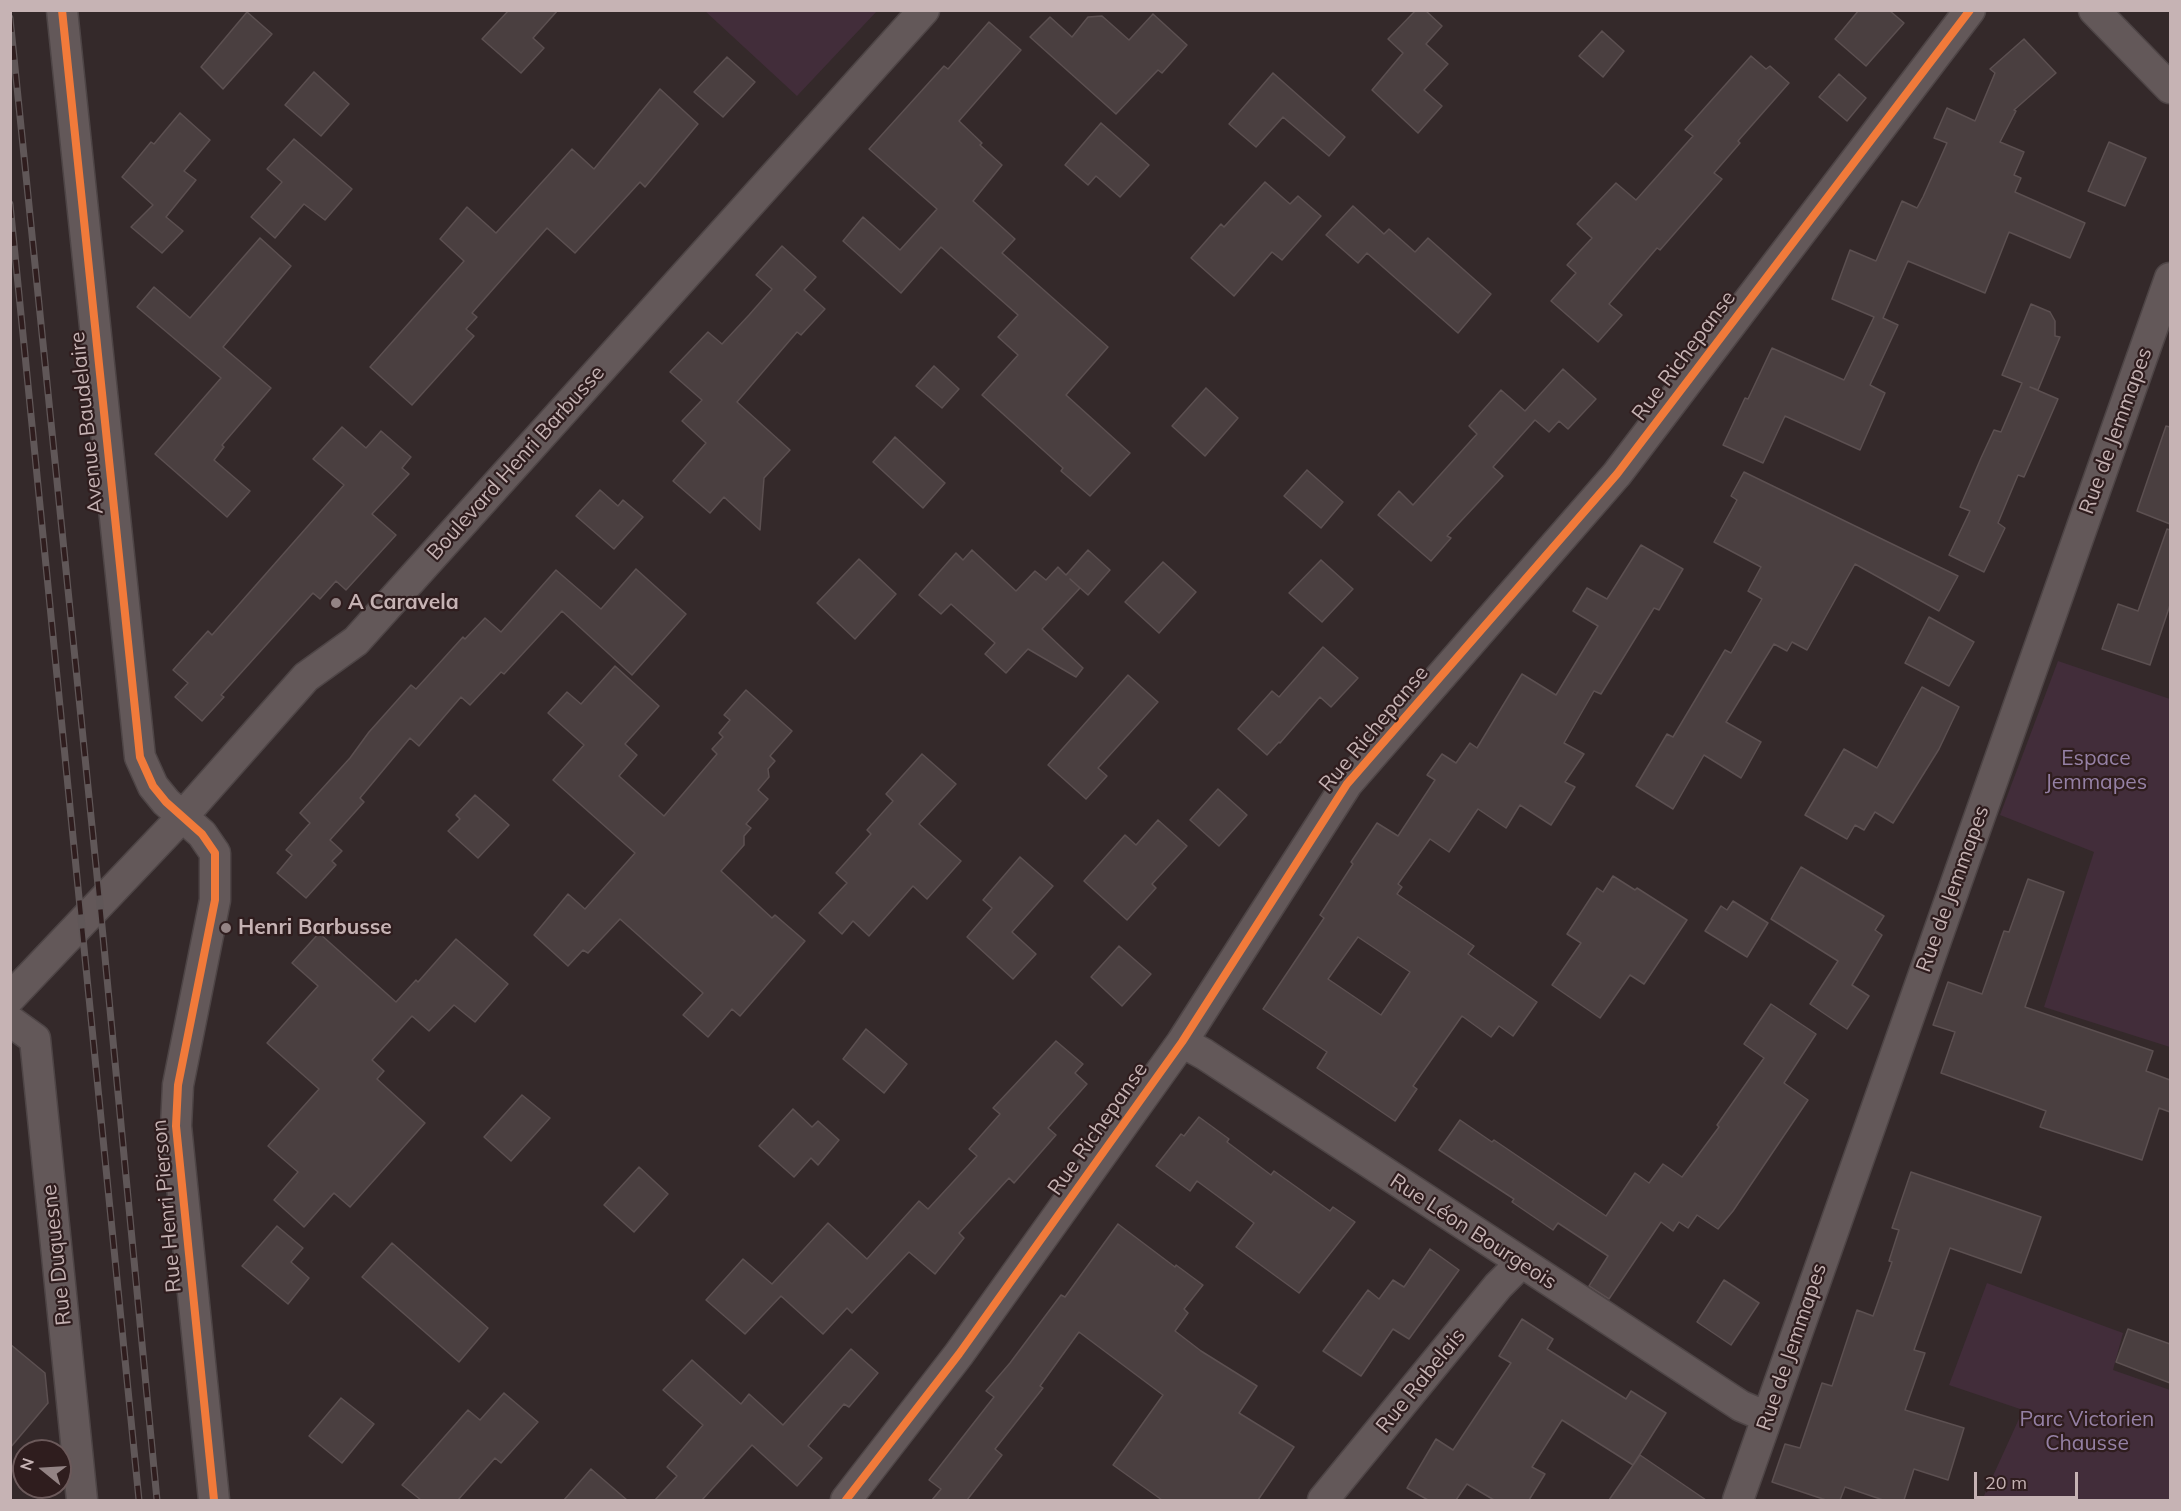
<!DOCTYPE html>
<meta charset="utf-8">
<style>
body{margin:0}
#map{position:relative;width:2181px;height:1511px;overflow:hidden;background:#34292a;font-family:Mulish,sans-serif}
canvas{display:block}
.frame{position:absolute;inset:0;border:12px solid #c6b3b4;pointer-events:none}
.north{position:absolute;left:12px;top:1439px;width:60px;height:60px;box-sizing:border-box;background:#2f1d1e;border:2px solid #6b595a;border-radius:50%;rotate:288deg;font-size:16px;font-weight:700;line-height:24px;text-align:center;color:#c6b3b4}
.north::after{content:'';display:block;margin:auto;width:21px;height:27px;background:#938384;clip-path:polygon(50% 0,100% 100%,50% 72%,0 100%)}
.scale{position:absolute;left:1974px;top:1472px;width:104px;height:27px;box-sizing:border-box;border:3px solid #c6b3b4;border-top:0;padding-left:8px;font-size:18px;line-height:21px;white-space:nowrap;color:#c6b3b4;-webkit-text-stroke:4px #2f1d1e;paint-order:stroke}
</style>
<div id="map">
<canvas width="2181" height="1511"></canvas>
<div class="frame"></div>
<div class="north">N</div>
<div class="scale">20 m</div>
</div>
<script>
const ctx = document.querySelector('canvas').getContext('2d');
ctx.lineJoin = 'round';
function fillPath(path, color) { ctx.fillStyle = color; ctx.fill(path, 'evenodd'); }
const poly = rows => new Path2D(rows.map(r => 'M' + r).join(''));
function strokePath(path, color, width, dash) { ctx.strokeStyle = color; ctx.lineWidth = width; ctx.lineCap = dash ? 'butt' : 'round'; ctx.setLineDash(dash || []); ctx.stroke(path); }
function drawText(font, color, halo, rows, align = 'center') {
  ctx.font = font + ' Mulish,sans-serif'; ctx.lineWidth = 4.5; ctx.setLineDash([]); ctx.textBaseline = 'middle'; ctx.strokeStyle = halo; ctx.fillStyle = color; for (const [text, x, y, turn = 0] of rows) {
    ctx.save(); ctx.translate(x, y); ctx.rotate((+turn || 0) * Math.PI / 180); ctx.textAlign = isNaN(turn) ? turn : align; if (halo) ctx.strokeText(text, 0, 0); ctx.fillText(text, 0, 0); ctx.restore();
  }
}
const green = poly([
 [705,11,877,11,797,96],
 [2058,661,2170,699,2170,1047,2044,1007,2094,852,2000,815],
 [1987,1283,2123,1333,2113,1370,2170,1390,2170,1500,1982,1500,2023,1410,1949,1385]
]);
const building = poly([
 [509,10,558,10,533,38,544,48,521,73,482,39,509,10],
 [1416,10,1425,10,1442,26,1426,44,1448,64,1424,90,1442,106,1418,133,1372,90,1403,53,1388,39,1416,10],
 [1859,10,1889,10,1904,23,1866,66,1835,39,1859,10],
 [247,12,272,34,223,89,201,67,247,12],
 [1153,14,1187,45,1162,73,1158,70,1116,114,1030,37,1050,17,1072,37,1088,17,1102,16,1129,40,1153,14],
 [989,22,1021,50,959,121,982,143,980,145,1002,165,973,201,1015,239,1002,253,1108,347,1066,395,1130,453,1090,496,1061,471,1063,468,982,395,1018,355,998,337,1018,315,941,247,901,293,843,241,863,217,900,250,937,209,869,149,944,66,948,69,989,22],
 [1602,31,1624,51,1603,77,1579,56,1602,31],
 [2024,39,2056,73,2014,110,2016,111,2000,142,2024,152,2014,175,2021,178,2015,192,2085,223,2070,258,2009,232,1985,293,1908,261,1883,318,1898,325,1870,385,1885,393,1860,450,1785,416,1763,463,1723,445,1745,398,1748,399,1772,348,1844,380,1874,317,1832,299,1850,250,1876,261,1902,201,1917,208,1923,197,1947,143,1934,138,1947,108,1975,121,1995,73,1990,69,2024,39],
 [1751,56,1766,69,1770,66,1789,83,1738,141,1740,143,1714,173,1722,179,1660,250,1657,248,1609,304,1622,315,1598,342,1551,301,1576,273,1567,265,1592,238,1577,224,1616,183,1636,200,1693,136,1685,130,1751,56],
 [727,57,755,82,723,117,694,92,727,57],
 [314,72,349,104,321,136,285,105,314,72],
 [1273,73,1345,137,1329,156,1283,117,1256,147,1229,124,1273,73],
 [1839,74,1866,98,1847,121,1819,97,1839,74],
 [660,89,698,124,645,187,640,182,575,253,547,228,472,313,477,317,466,329,474,336,412,405,370,367,464,261,440,239,467,207,496,233,572,149,594,169,660,89],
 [180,113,210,140,184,171,196,180,166,217,183,231,162,253,131,227,153,205,122,177,151,142,154,144,180,113],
 [1101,123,1149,165,1120,197,1096,176,1088,185,1065,165,1101,123],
 [294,139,352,189,325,220,304,204,275,238,251,217,282,182,267,169,294,139],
 [2109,142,2146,158,2125,206,2088,191,2109,142],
 [1265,182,1290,204,1298,196,1321,216,1282,260,1272,252,1234,296,1191,258,1221,224,1224,227,1265,182],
 [1353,206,1384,234,1389,229,1415,252,1428,238,1491,294,1458,333,1367,253,1358,263,1326,235,1353,206],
 [260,238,291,266,223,347,271,388,222,445,224,447,214,460,250,491,227,517,155,454,221,378,137,307,154,287,190,318,260,238],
 [782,246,816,277,804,290,825,309,801,335,797,332,737,402,790,450,764,478,760,530,724,497,710,513,673,481,706,443,682,421,702,400,670,372,708,332,722,344,749,315,772,289,756,275,782,246],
 [2031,304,2050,312,2055,321,2055,336,2060,337,2038,390,2030,387,2058,399,2024,477,2018,475,1998,523,2005,528,1984,572,1949,555,1970,511,1960,507,1981,458,1994,430,2001,432,2022,383,2002,375,2031,304],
 [934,366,959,389,942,408,916,386,934,366],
 [1563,369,1596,399,1568,429,1559,421,1549,432,1535,420,1493,467,1503,476,1447,536,1451,538,1431,561,1378,515,1399,491,1413,505,1477,434,1469,426,1501,390,1525,411,1563,369],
 [1206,388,1238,418,1205,456,1172,426,1206,388],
 [2166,426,2170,427,2170,524,2137,511,2166,426],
 [342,427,366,448,381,431,411,457,402,468,409,474,372,514,396,535,346,590,336,581,320,599,313,593,221,695,224,697,202,721,175,697,188,683,173,670,208,631,212,635,344,485,313,459,342,427],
 [895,437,945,483,923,508,873,462,895,437],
 [1307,470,1343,502,1321,528,1284,496,1307,470],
 [1744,472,1958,576,1939,611,1855,564,1807,650,1792,642,1787,651,1774,644,1726,722,1761,742,1741,778,1704,755,1673,809,1636,786,1667,734,1673,737,1725,650,1731,653,1762,599,1748,591,1761,567,1714,542,1737,500,1731,496,1744,472],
 [600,490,618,506,623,500,643,517,614,549,576,516,600,490],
 [2167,529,2170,530,2170,605,2150,665,2102,649,2118,604,2138,611,2167,529],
 [1641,545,1683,569,1659,610,1654,608,1601,694,1594,691,1564,743,1584,754,1565,782,1575,787,1551,825,1520,805,1506,828,1478,809,1449,852,1430,839,1398,884,1402,887,1397,894,1474,946,1468,954,1537,1002,1513,1036,1499,1026,1491,1037,1462,1016,1413,1086,1417,1089,1395,1121,1317,1068,1327,1052,1263,1009,1324,918,1320,915,1353,864,1351,862,1377,823,1398,836,1435,780,1427,775,1442,754,1456,763,1470,743,1477,748,1522,674,1556,695,1598,626,1573,611,1587,588,1607,599,1641,545],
 [1358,937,1410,972,1381,1015,1328,979,1358,937],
 [972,550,1016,591,1035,571,1046,580,1058,567,1066,575,1088,550,1110,570,1088,595,1070,579,1080,588,1042,629,1083,668,1076,677,1028,649,1006,673,985,654,995,643,951,604,941,614,919,595,956,553,963,560,972,550],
 [859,559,896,594,855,639,817,603,859,559],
 [1321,560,1353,589,1322,622,1289,593,1321,560],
 [1163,562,1196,592,1159,633,1125,602,1163,562],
 [636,569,686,614,632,675,562,611,504,674,501,672,470,705,461,697,419,746,410,738,360,798,364,802,330,840,342,851,332,861,336,865,306,898,277,873,292,855,286,850,310,823,300,813,350,758,369,732,411,685,416,689,463,637,465,639,485,618,501,632,556,570,601,609,636,569],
 [1929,617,1974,642,1949,686,1905,663,1929,617],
 [1323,647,1358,678,1331,707,1320,697,1280,743,1279,742,1267,755,1238,729,1272,691,1279,697,1323,647],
 [615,666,659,706,625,744,637,755,619,776,664,816,717,754,712,749,723,737,719,733,730,720,724,715,746,690,792,731,770,756,775,761,768,769,769,777,758,790,768,799,746,824,751,828,744,836,744,845,721,871,772,918,775,915,805,941,740,1016,732,1009,708,1037,683,1015,703,993,620,919,588,953,583,950,568,966,534,935,568,894,585,909,635,853,553,780,584,745,548,713,567,692,581,704,615,666],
 [1128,675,1158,702,1098,768,1107,776,1086,799,1048,765,1128,675],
 [1922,687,1959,707,1939,749,1893,823,1875,812,1864,830,1855,825,1847,839,1805,815,1844,749,1877,768,1922,687],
 [922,754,956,784,919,824,961,861,927,899,913,886,869,936,853,921,842,934,819,913,847,883,836,873,871,834,867,830,893,801,886,794,922,754],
 [1218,789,1247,815,1219,846,1190,820,1218,789],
 [475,795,509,825,478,858,448,831,460,819,456,815,475,795],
 [1158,820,1187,846,1152,884,1156,888,1127,920,1084,881,1125,835,1136,845,1158,820],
 [1020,857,1053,886,1012,932,1036,954,1013,979,967,937,992,908,983,900,1020,857],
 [1801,867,1884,916,1875,930,1882,935,1852,985,1869,996,1847,1029,1810,1004,1838,961,1771,919,1801,867],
 [1613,876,1635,890,1637,888,1687,920,1644,984,1630,975,1600,1018,1552,985,1581,943,1567,934,1597,888,1603,892,1613,876],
 [2028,879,2064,892,2025,1007,2153,1051,2146,1071,2170,1080,2170,1112,2159,1108,2142,1160,2040,1127,2046,1111,1941,1073,1955,1032,1933,1025,1948,982,1982,994,2004,931,2009,932,2028,879],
 [1733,901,1768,923,1747,957,1705,931,1721,906,1727,910,1733,901],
 [319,933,396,1002,416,980,418,982,456,939,508,984,475,1022,454,1005,429,1031,412,1016,372,1060,384,1071,377,1079,425,1123,350,1207,334,1193,304,1227,274,1200,298,1172,268,1146,319,1089,267,1043,318,986,292,963,319,933],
 [1119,946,1151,974,1122,1006,1091,977,1119,946],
 [1771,1004,1816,1034,1784,1083,1808,1100,1733,1211,1718,1229,1697,1215,1688,1228,1679,1222,1673,1231,1661,1222,1609,1299,1589,1286,1608,1256,1558,1223,1553,1230,1512,1202,1514,1199,1439,1150,1460,1120,1492,1142,1494,1140,1606,1216,1635,1173,1649,1183,1663,1164,1682,1177,1719,1127,1717,1125,1764,1058,1744,1044,1771,1004],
 [866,1029,907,1064,884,1093,843,1059,866,1029],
 [1056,1041,1083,1064,1075,1073,1087,1084,1048,1128,1056,1135,1014,1183,1009,1178,959,1233,964,1238,935,1274,909,1252,852,1313,847,1308,823,1334,781,1296,745,1334,706,1300,743,1259,772,1284,828,1223,867,1259,919,1201,928,1209,977,1156,969,1149,1000,1114,993,1108,1056,1041],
 [522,1095,550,1118,511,1161,484,1137,522,1095],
 [793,1109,812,1127,818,1121,839,1140,818,1165,811,1158,794,1177,759,1146,793,1109],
 [1199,1117,1229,1139,1227,1142,1271,1175,1274,1171,1330,1211,1333,1207,1355,1222,1299,1293,1236,1247,1254,1223,1197,1181,1190,1191,1156,1166,1181,1134,1184,1136,1199,1117],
 [639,1167,668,1194,634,1232,604,1205,639,1167],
 [1911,1172,2041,1217,2021,1273,1950,1248,1914,1350,1925,1353,1905,1410,1964,1428,1948,1480,1914,1469,1904,1500,1883,1500,1845,1487,1840,1500,1826,1500,1772,1482,1785,1444,1800,1448,1822,1383,1832,1386,1857,1310,1873,1316,1892,1262,1889,1261,1899,1230,1892,1228,1911,1172],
 [1118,1224,1175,1267,1176,1265,1203,1285,1184,1309,1188,1313,1175,1331,1201,1351,1257,1386,1239,1413,1294,1447,1258,1500,1162,1500,1113,1465,1163,1395,1079,1332,1040,1386,1043,1388,995,1449,1002,1455,967,1500,932,1500,941,1489,929,1480,994,1397,986,1391,1010,1363,1061,1295,1065,1297,1118,1224],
 [277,1226,303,1248,291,1262,309,1278,288,1304,242,1266,277,1226],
 [392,1243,488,1328,459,1362,362,1277,392,1243],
 [1430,1249,1459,1270,1409,1339,1393,1329,1361,1376,1323,1351,1368,1290,1379,1299,1393,1280,1404,1287,1430,1249],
 [1724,1280,1759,1303,1731,1345,1697,1322,1724,1280],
 [1522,1319,1553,1339,1547,1349,1626,1399,1631,1391,1666,1413,1633,1465,1562,1420,1532,1467,1545,1474,1529,1500,1494,1500,1467,1484,1456,1500,1428,1500,1407,1488,1436,1439,1453,1450,1511,1363,1499,1356,1522,1319],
 [2128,1329,2170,1344,2170,1383,2116,1362,2128,1329],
 [10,1344,45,1373,48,1403,10,1448,10,1344],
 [851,1349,878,1373,849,1407,844,1404,808,1446,822,1458,797,1486,752,1445,702,1500,655,1500,677,1476,667,1467,703,1425,663,1390,692,1360,741,1404,749,1394,783,1425,851,1349],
 [504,1393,538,1422,501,1463,495,1458,458,1500,421,1500,402,1485,468,1410,480,1420,504,1393],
 [341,1398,374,1424,342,1463,309,1436,341,1398],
 [1640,1455,1706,1500,1609,1500,1640,1455],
 [591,1469,627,1500,564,1500,591,1469]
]);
const street = poly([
 [62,10,140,757,153,786,166,802,202,834,215,853,215,900,178,1085,176,1126,214,1500],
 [2094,10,2170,88],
 [10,998,182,817,306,677,356,641,924,10],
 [10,1021,35,1039,82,1500],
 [1182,1042,1204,1054,1741,1406,1767,1417],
 [846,1500,959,1354,1182,1042,1347,784,1617,474,1970,10],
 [1323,1500,1498,1286,1521,1263],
 [1738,1500,2170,278]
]);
const rail = poly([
 [10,18,100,905,157,1500],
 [10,204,139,1500]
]);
const cycleway = poly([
 [62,10,140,757,153,786,166,802,202,834,215,853,215,900,178,1085,176,1126,214,1500],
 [846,1500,959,1354,1182,1042,1347,784,1617,474,1970,10]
]);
const markers = [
 [336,603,6,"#938384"],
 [226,928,6,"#938384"]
];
const streetNames = [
 ["Rue Richepanse",1684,356,-53],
 ["Avenue Baudelaire",87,423,-96],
 ["Rue de Jemmapes",2116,431,-70],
 ["Boulevard Henri Barbusse",516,463,-48],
 ["Rue Richepanse",1374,729,-50],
 ["Rue de Jemmapes",1953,889,-70],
 ["Rue Richepanse",1098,1129,-55],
 ["Rue Henri Pierson",167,1206,-95],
 ["Rue Léon Bourgeois",1473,1232,33],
 ["Rue Duquesne",57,1255,-96],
 ["Rue de Jemmapes",1792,1347,-71],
 ["Rue Rabelais",1421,1381,-51]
];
const poiNames = [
 ["A Caravela",348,603],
 ["Henri Barbusse",238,928]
];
const parkNames = [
 ["Espace",2096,759],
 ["Jemmapes",2096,783],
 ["Parc Victorien",2087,1420],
 ["Chausse",2087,1444]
];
fillPath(green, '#422d3a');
fillPath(building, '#4a3f40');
strokePath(building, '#5c5051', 1.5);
strokePath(street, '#4e4546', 33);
strokePath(street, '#635859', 30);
strokePath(rail, '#605758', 7);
strokePath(rail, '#2f1d1e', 4.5, [14]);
strokePath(cycleway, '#f17a3a', 8);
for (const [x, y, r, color] of markers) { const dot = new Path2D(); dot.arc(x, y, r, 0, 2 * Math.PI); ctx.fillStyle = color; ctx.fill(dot); strokePath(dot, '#2f1d1e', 2); }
drawText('21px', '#c6b3b4', '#2f1d1e', streetNames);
drawText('bold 21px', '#c6b3b4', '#2f1d1e', poiNames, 'left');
drawText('21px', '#9581a5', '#2f1d1e', parkNames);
</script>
